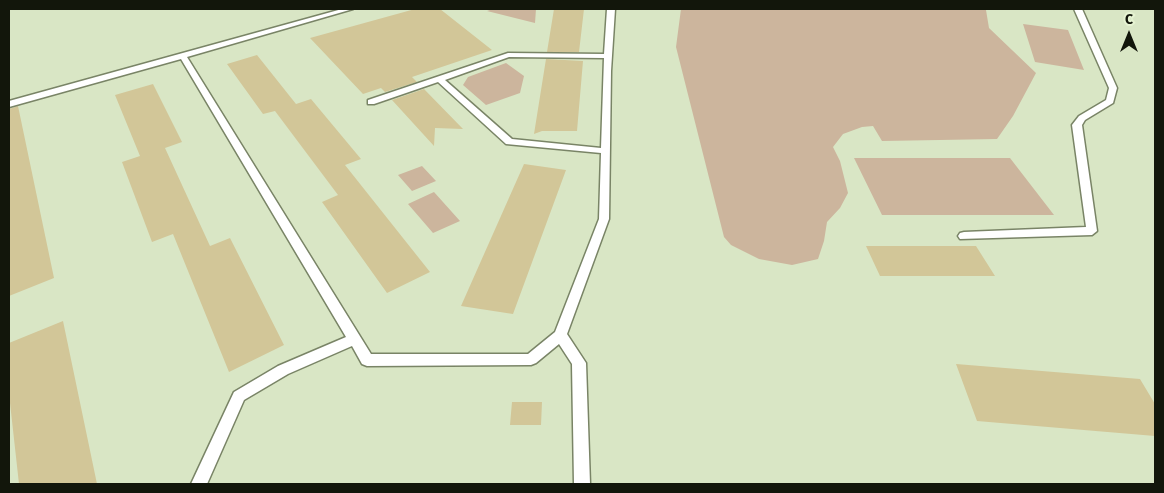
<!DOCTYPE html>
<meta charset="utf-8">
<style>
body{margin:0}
#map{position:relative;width:1164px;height:493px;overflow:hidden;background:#d9e6c5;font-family:"Fira Sans",sans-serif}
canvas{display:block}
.frame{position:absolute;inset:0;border:10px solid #12160b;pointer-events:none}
.north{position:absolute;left:1104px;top:10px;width:50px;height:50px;-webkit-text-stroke:4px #e6f3d2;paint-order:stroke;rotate:0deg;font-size:14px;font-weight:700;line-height:20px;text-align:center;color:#12160b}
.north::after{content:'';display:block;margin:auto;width:18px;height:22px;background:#12160b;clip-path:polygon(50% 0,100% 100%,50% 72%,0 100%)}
</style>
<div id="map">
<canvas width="1164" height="493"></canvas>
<div class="frame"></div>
<div class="north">С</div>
</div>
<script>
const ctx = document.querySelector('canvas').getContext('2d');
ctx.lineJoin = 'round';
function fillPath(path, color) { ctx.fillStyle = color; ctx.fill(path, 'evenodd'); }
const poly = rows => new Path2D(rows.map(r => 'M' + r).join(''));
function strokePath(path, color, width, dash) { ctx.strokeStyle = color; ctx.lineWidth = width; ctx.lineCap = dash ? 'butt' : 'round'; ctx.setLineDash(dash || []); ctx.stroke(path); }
const green = poly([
 [493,9,536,9,535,23,487,11],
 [681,9,984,9,986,10,989,28,1036,73,1013,116,997,139,882,141,873,126,862,127,843,134,833,147,840,161,848,193,840,208,827,222,824,241,818,259,792,265,759,259,731,245,724,237,676,47],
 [1023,24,1068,30,1084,70,1035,62],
 [506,63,524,76,520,93,486,105,463,85,468,77],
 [854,158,1010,158,1054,215,882,215],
 [422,166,436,181,412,191,398,175],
 [434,192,460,221,433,233,408,204]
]);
const building = poly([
 [415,9,440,9,492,50,412,77,417,82,385,92,381,88,363,94,310,38],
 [554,9,584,9,579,52,547,52],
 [257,55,296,104,311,99,361,159,345,165,430,272,387,293,322,202,338,195,275,111,263,114,227,64],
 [546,59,583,61,577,131,542,131,534,134],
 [153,84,182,142,165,148,210,246,230,238,284,345,229,372,173,234,152,242,122,162,140,156,115,95],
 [424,89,463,129,435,128,434,146,392,100],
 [18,106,54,278,9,296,9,109],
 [524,164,566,170,513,314,461,306],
 [866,246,976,246,995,276,880,276],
 [63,321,97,484,19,484,9,394,9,343],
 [956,364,1140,379,1155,404,1155,436,977,421],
 [512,402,542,402,541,425,510,425]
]);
const service = poly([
 [342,9,353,9,187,57,371,354,528,354,555,332,599,219,601,153,506,144,438,82,374,104,368,104,368,100,508,53,604,54,607,9,615,9,611,71,609,219,567,334,586,363,590,484,574,484,572,364,559,344,536,363,531,365,367,366,362,364,352,346,288,374,244,400,207,484,191,484,234,392,278,366,346,337,181,59,9,107,9,101,342,9],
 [509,57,604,58,601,148,512,139,445,80,509,57],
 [1074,9,1082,9,1117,88,1113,103,1085,120,1082,125,1097,231,1092,235,960,239,958,236,960,233,964,232,1086,227,1072,125,1079,116,1106,100,1109,88,1074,9]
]);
fillPath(green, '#ccb59d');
fillPath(building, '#d2c698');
strokePath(service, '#798466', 3);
fillPath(service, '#fff');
</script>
